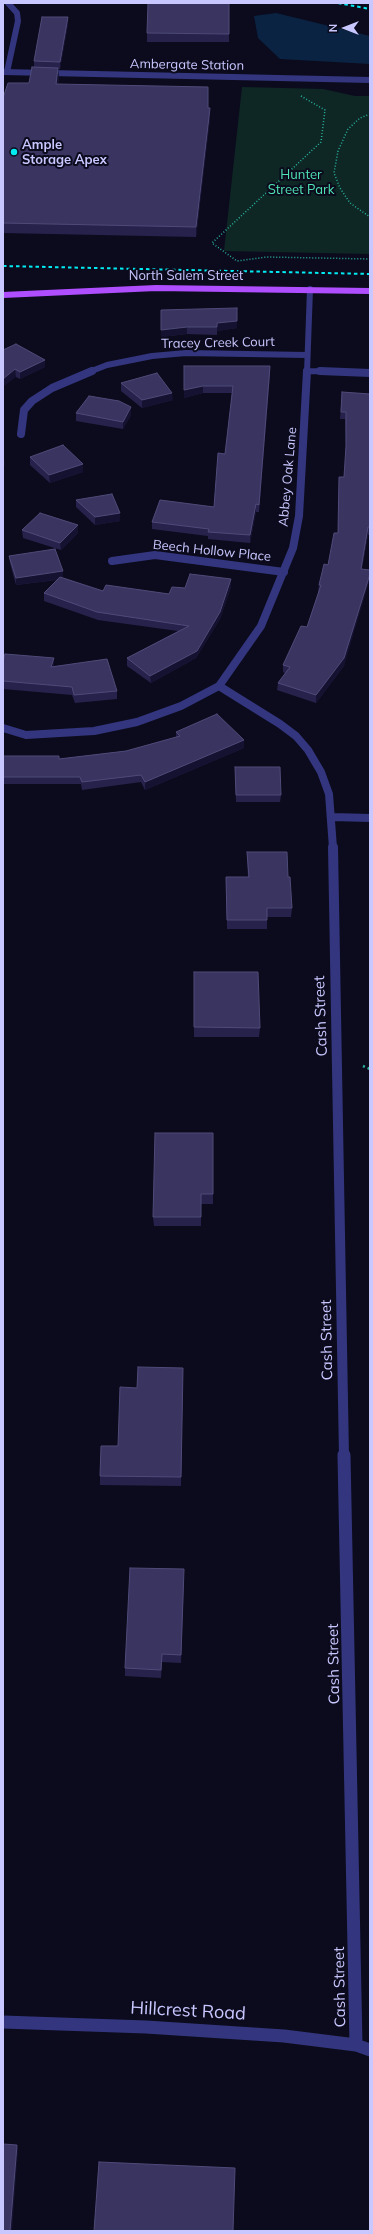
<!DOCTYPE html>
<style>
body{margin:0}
#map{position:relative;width:373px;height:2234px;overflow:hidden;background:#0c0b1d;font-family:Mulish,sans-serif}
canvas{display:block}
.frame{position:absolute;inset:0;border:4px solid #c9c7ff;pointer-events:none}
.north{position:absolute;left:325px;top:8px;width:40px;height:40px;-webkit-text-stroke:3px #0c0b1d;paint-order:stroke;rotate:270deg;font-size:11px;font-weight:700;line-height:16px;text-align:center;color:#c9c7ff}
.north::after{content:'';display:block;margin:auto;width:14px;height:18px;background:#c9c7ff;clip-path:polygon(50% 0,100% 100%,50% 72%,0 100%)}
</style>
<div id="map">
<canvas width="373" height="2234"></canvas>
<div class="frame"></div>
<div class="north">N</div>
</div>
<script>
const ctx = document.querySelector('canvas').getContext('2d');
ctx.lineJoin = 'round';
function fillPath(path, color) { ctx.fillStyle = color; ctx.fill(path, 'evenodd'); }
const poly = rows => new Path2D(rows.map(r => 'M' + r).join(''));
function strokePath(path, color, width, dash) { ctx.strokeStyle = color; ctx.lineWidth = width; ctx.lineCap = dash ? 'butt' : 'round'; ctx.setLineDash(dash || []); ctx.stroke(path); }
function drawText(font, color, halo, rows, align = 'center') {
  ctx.font = font + ' Mulish,sans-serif'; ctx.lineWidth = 4; ctx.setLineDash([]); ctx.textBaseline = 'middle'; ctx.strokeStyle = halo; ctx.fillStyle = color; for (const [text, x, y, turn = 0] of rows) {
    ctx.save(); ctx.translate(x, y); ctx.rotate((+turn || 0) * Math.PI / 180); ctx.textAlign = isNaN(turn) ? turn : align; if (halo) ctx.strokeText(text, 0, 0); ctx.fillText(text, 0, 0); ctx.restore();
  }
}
const green = poly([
 [242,87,323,89,355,96,370,96,370,254,224,251]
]);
const water = poly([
 [276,13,370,36,370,64,280,59,258,38,254,16]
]);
const pathFar1 = poly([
 [301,96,325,110,321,142,212,243,237,261,267,257,370,259],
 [370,114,360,118,348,129,338,151,334,173,340,188,350,203,370,217]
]);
const path = poly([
 [363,1066,370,1069]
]);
const minorFar3 = poly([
 [3,72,370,80],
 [7,72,18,21,17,13,8,3],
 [306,371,352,372],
 [89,372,107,365,152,356,186,353,307,355],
 [307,372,310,289]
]);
const minorFar2 = poly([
 [320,371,370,373],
 [21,434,24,410,32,401,52,388,92,371],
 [112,561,155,555,284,572],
 [219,686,280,724,296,736,308,750,321,772,329,794,333,848],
 [3,728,26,735,94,731,137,722,181,706,219,686,261,626,293,548,299,516,307,371],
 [332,817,370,818]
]);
const minorFar1 = poly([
 [333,847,344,1456]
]);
const minor = poly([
 [344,1455,356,2045],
 [3,2022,146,2027,284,2036,356,2045,370,2050]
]);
const major = poly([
 [3,295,156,288,370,291]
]);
const rail = poly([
 [338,3,370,9],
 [3,266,370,274]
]);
const wall = poly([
 [68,24,60,69,58,69,59,78,58,84,208,108,210,118,196,237,3,233,3,98,29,83,34,67,34,61],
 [147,33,229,34,229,42,147,42],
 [237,308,237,328,217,331,217,335,187,334,161,337],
 [3,350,45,360,45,367,20,379,16,377],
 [184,366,270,374,259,512,256,512,250,543,208,539,208,536,152,529,152,522,214,507,225,454,232,393,203,393,184,398],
 [121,383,173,400,142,408,121,391],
 [342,392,370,394,370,535,368,535,344,666,316,703,277,690,278,683,285,673,283,672,283,665,307,627,319,592,318,592,319,585,328,565,338,533,339,477,344,477,346,453,345,419,340,419],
 [76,413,131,415,123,429,76,421],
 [30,457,83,464,83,472,50,483,30,465],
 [76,500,120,521,95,525,76,507],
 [78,525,78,533,61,550,23,538,22,530],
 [9,556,63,571,63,578,103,591,169,594,185,588,231,579,231,587,220,619,196,658,151,683,127,666,127,658,178,631,98,620,44,601,44,593,57,580,16,585,10,563],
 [3,661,54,665,54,667,117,691,117,699,75,703,72,695,3,689],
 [176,732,244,740,244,748,145,790,141,782,82,790,81,784,3,784,3,756,59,756,59,759,126,751,176,738],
 [235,767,281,795,280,802,236,802],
 [247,852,288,877,292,908,291,917,267,917,267,929,227,929,226,877,248,877,247,861],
 [194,972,260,1028,259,1037,194,1037],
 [213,1133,213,1204,201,1204,201,1226,154,1226,153,1217],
 [183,1368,181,1486,100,1485,100,1476,118,1446,137,1388],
 [184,1577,181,1663,162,1662,161,1678,125,1676,125,1668]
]);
const shadedWall = poly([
 [68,17,68,24,60,69,60,62],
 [58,68,59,78,56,94,56,84],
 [210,108,210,118,196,237,196,227],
 [237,321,237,328,217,331,217,323],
 [187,327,187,334,161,337,161,330],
 [45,360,45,367,20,379,20,372],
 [270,366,270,374,259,512,259,505],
 [15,369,16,377,3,387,3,379],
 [203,386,203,393,184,398,184,390],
 [172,393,173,400,142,408,142,400],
 [131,407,131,415,123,429,123,422],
 [4,458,5,465,3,467,3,459],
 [83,464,83,472,50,483,49,475],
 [256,504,256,512,250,543,250,535],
 [120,513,120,521,95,525,95,517],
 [78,525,78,533,61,550,60,543],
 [368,527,368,535,360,577,361,569],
 [63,571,63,579,16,585,16,578],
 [370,574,370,579,344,666,316,703,316,695],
 [231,579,231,587,220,619,196,658,151,683,150,676],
 [54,658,54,665,52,675,51,667],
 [244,740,244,748,145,790,145,782],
 [17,2145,18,2150,12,2231,10,2231]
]);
const building = poly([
 [148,3,229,3,229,34,147,33,148,3],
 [42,17,68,17,60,62,34,61,42,17],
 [32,67,58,68,56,84,208,87,208,108,210,108,196,227,3,223,3,98,8,83,29,83,32,67],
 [237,308,237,321,217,323,217,327,187,327,161,330,161,310,237,308],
 [16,344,45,360,20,372,15,369,3,379,3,350,16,344],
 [184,366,270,366,259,505,256,504,250,535,208,532,209,529,152,522,160,500,214,507,218,453,225,454,233,386,203,386,184,390,184,366],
 [157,373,172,393,142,400,121,383,157,373],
 [342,392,370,394,370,527,368,527,361,569,370,570,370,574,344,658,316,695,278,683,290,667,283,665,301,626,307,627,321,585,319,585,324,564,328,565,334,533,338,533,339,477,344,477,346,446,346,412,341,412,342,392],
 [89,396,119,401,131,407,123,422,76,413,89,396],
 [63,445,83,464,49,475,30,457,63,445],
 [112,494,120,513,95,517,76,500,112,494],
 [40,513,78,525,60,543,22,530,40,513],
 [55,549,63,571,16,578,9,556,55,549],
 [190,574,231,579,220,612,197,651,150,676,127,658,189,626,97,612,44,593,60,577,103,591,106,585,169,594,172,587,185,588,190,574],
 [5,654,54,658,51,667,107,659,117,691,74,695,72,687,3,681,3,661,5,654],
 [217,714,244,740,145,782,141,775,82,782,80,777,3,777,3,756,59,756,59,759,126,751,180,736,176,732,217,714],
 [235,767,280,767,281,795,236,795,235,767],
 [247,852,287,852,288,877,290,877,292,908,267,908,267,920,227,920,226,877,249,877,247,852],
 [194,972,258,972,260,1028,194,1027,194,972],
 [155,1133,213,1133,213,1194,201,1194,201,1217,153,1217,155,1133],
 [138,1367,183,1368,181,1477,100,1476,101,1446,118,1446,120,1387,137,1388,138,1367],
 [130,1568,184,1569,181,1655,162,1654,161,1670,125,1668,130,1568],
 [3,2144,17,2145,10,2231,3,2231,3,2144],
 [99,2162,235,2168,233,2231,94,2231,99,2162]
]);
const markers = [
 [14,152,4,"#00ecf2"]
];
const farStreetnames = [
 ["Ambergate Station",187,65,1],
 ["North Salem Street",186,276],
 ["Tracey Creek Court",218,343,-1],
 ["Abbey Oak Lane",288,477,-85],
 ["Beech Hollow Place",212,551,6]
];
const farPoinames = [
 ["Ample",22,145],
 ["Storage Apex",22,160]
];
const farParknames = [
 ["Hunter",301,175],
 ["Street Park",301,190]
];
const streetNames = [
 ["Cash Street",321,1016,-92],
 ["Cash Street",327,1340,-91],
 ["Cash Street",334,1664,-91],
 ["Cash Street",340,1987,-91]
];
const nearStreetnames = [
 ["Hillcrest Road",188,2011,3]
];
fillPath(green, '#0e2724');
fillPath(water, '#0a2342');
strokePath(pathFar1, '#28b29f', 1.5, [1, 2]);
strokePath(path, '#28b29f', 2.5, [2, 3]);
strokePath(minorFar3, '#33367e', 6);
strokePath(minorFar2, '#33367e', 8);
strokePath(minorFar1, '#33367e', 10);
strokePath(minor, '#33367e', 13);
strokePath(major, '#af4eff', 6);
strokePath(rail, '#00ecf2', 2, [3.5, 3]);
fillPath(wall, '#27224c');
fillPath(shadedWall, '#151231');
fillPath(building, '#393460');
strokePath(building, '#4f4b79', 1);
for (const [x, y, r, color] of markers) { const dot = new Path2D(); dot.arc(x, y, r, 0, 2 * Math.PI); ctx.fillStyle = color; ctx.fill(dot); strokePath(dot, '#0c0b1d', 1.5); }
drawText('13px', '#c9c7ff', '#0c0b1d', farStreetnames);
drawText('bold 13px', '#c9c7ff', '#0c0b1d', farPoinames, 'left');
drawText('13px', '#4fe3b3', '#0c0b1d', farParknames);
drawText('15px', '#c9c7ff', '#0c0b1d', streetNames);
drawText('18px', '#c9c7ff', '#0c0b1d', nearStreetnames);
</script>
